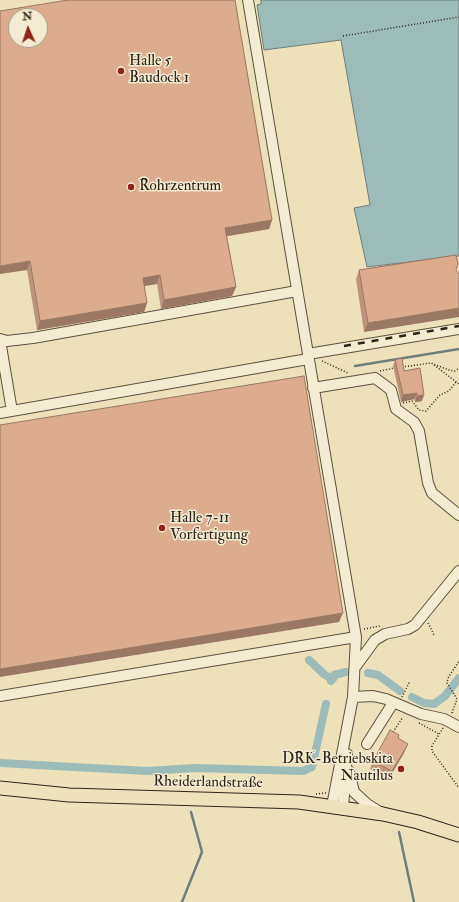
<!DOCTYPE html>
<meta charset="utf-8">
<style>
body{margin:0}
#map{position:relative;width:459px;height:902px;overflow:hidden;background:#ede1ba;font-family:"IM FELL Double Pica",serif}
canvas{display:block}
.north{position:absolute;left:8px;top:8px;width:40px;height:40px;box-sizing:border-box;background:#f3ecd2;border:1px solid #a49c88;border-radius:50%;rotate:357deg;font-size:11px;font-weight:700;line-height:16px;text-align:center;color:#2e2319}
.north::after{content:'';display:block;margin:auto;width:14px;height:18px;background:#8f2418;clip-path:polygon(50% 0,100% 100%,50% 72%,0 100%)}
</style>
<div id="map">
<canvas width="459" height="902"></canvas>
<div class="north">N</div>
</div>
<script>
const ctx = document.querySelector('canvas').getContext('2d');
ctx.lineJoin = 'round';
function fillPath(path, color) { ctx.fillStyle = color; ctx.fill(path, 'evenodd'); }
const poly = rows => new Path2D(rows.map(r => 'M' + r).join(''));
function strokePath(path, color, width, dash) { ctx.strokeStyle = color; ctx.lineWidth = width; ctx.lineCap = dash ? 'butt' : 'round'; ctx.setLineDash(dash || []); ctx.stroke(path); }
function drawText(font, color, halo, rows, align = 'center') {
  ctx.font = font + ' "IM FELL Double Pica",serif'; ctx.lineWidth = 3; ctx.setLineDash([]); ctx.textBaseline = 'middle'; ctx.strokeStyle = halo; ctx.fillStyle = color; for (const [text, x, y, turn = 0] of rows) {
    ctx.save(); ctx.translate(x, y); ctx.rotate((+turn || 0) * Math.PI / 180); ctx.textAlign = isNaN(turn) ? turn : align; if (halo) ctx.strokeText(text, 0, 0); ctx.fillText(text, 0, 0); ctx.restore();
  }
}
const water = poly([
 [261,0,459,0,459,256,367,267,354,208,370,205,341,40,264,50,257,5,261,4,261,0]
]);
const stream = poly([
 [355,366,459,349],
 [399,832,414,902],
 [182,902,202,852,191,812]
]);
const canal = poly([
 [309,660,325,675,333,679],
 [368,673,378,675,400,691],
 [331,681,334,675,346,672],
 [412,697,424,703,434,704,445,696,459,678],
 [0,763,147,771,195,768,303,771,312,767,326,704]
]);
const path = poly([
 [343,36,459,17],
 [322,361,348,373],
 [434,365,459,384],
 [402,367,431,363,449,370,455,371,459,368],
 [380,371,394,368],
 [403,403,412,401,419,410,426,411,440,395,449,391,456,382],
 [428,623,434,635],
 [364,629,380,626],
 [402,697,410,681],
 [452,713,457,699,447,683,448,678,459,661],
 [419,723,439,734],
 [443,728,432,746,432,751,459,788],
 [393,732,403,717],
 [316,794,326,793]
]);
const minor = poly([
 [248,0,356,637,353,697,332,806],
 [0,339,7,341,33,338,297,291],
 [0,340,12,411],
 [308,354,459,329],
 [313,388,375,378,391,390,396,409,414,422,419,431,428,483,432,493,459,515],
 [0,413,308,359],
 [356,666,375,640,385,634,408,629,415,625,459,571],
 [0,696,356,637],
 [353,697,373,696,386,699,421,714,444,719,459,727],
 [367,744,393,703],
 [349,771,354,792,367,804,380,812],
 [343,807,347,754]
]);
const major = poly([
 [0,788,69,795,299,802,383,814,418,822,459,835]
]);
const rail = poly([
 [344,346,459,326]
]);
const wall = poly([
 [0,11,272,220,269,229,227,236,236,287,232,296,161,309,157,284,144,286,147,303,144,312,37,330,27,270],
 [456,255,364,332,356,279,359,270],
 [395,360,404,371,422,401,415,402,414,399,401,402,393,366],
 [399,735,398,738,404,753,388,780,370,769,373,761]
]);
const shadedWall = poly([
 [272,220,269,229,222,237,225,228],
 [30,261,27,270,0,274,0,266],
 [160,275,157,284,139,287,143,278],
 [236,287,232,296,161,309,164,300],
 [147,303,144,312,37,330,40,321],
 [459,308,459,317,364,332,368,323],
 [417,393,414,399,401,402,403,395],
 [424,395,422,401,415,402,417,396],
 [343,613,339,622,0,677,0,669],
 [408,744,404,753,388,780,392,771]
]);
const building = poly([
 [68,0,235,0,272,220,225,228,236,287,164,300,160,275,143,278,147,303,40,321,30,261,0,266,0,11,68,0],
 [16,16,40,16,40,40,16,40,16,16],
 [456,255,458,264,456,270,459,274,459,308,368,323,359,270,456,255],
 [402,358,404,371,420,368,424,395,417,396,417,393,403,395,395,360,402,358],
 [304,376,343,613,0,669,0,425,304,376],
 [390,730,399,735,398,738,408,744,392,771,373,761,390,730]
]);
const markers = [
 [121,71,4,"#8f2418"],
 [131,187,4,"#8f2418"],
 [162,528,4,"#8f2418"],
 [401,769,4,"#8f2418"]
];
const poiNames = [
 ["Halle 5",129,62],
 ["Baudock 1",129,79],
 ["Rohrzentrum",139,187],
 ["Halle 7-11",170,519],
 ["Vorfertigung",170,536],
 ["DRK-Betriebskita",393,760,"right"],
 ["Nautilus",393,777,"right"]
];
const streetNames = [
 ["Rheiderlandstraße",208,783,1]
];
fillPath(water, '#9cbbb9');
strokePath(water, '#707e79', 1);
strokePath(stream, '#707e79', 2.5);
strokePath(canal, '#9cbbb9', 8);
strokePath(minor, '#5e5241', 12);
strokePath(major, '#2e2319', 15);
strokePath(path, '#2e2319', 1.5, [1, 2]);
strokePath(minor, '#f3ecd2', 10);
strokePath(major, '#ede1ba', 13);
strokePath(rail, '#2e2319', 2.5, [7, 7]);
fillPath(wall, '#bd9479');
fillPath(shadedWall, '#9a7863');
fillPath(building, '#dcac8d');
strokePath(building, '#9a7863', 1);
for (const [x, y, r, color] of markers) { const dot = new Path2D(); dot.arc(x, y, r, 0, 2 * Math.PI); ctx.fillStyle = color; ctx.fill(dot); strokePath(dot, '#f3ecd2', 1.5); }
drawText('15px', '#2e2319', '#f3ecd2', poiNames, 'left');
drawText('15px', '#2e2319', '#f3ecd2', streetNames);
</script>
